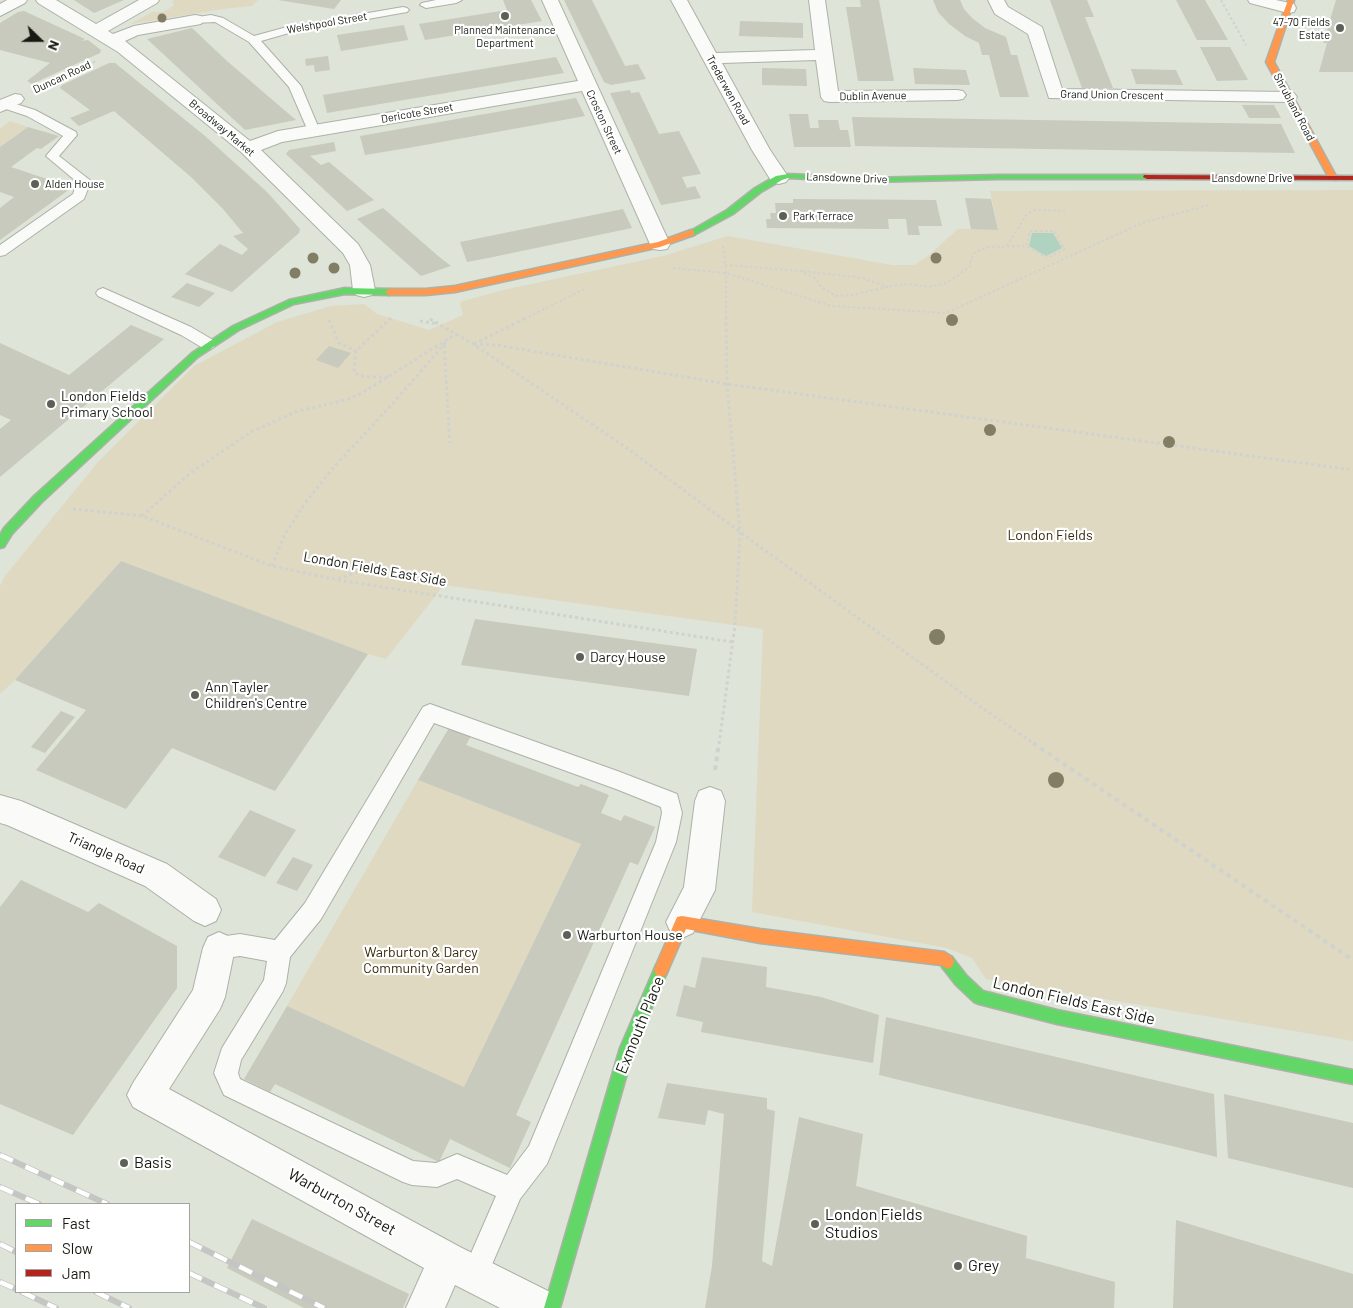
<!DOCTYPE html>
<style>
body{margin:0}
#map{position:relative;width:1353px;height:1308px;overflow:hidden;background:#dee4d7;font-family:Barlow,sans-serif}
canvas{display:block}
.legend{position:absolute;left:15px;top:1203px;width:175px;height:90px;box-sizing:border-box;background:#fff;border:1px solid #a2a3a0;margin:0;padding:6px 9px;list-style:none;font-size:15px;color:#161a12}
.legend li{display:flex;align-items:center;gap:10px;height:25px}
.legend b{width:25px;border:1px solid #a2a3a0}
.north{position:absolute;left:15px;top:15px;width:50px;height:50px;-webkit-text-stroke:4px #fff;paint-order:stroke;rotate:112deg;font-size:14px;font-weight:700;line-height:20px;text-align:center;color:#161a12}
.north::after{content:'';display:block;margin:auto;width:18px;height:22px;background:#161a12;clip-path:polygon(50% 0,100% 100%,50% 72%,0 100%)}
</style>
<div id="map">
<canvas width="1353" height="1308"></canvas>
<ul class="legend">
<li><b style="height:6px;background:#63d668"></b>Fast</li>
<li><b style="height:6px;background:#ff974d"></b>Slow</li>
<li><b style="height:6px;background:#b3261e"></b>Jam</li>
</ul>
<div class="north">N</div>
</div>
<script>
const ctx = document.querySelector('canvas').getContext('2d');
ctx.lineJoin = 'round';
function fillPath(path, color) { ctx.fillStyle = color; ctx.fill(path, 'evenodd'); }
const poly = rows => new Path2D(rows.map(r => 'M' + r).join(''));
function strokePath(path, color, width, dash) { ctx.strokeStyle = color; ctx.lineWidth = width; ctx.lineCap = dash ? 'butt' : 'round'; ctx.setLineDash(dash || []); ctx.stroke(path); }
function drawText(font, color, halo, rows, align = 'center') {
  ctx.font = font + ' Barlow,sans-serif'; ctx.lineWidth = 4.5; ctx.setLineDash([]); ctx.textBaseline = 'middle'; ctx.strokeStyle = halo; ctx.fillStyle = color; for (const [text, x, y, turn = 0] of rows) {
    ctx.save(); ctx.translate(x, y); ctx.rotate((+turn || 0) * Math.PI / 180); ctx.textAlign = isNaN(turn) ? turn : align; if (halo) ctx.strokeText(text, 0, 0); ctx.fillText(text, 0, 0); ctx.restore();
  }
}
const green = poly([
 [175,0,258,0,252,6,223,9,130,24,152,12,163,12,172,7,174,3,171,2],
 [10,121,28,127,0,147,0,129],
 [1353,190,1353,1041,986,979,972,958,947,948,752,912,763,629,444,585,386,659,368,654,121,561,15,680,0,694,0,586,5,576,98,462,194,366,277,322,331,306,364,304,377,314,429,330,463,315,460,302,503,290,663,256,728,236,892,265,914,265,928,256,958,229,998,229,990,191],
 [418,780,581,844,464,1087,287,1006]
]);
const water = poly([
 [1032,233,1053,233,1062,248,1046,256,1029,246]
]);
const building = poly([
 [74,0,124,0,94,13],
 [278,0,341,0,334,9],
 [503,0,531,0,542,21,425,40,419,24,507,10],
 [564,0,592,0,625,66,638,64,646,79,611,85,604,82],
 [860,0,879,0,894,81,858,81,846,7,861,7],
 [933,0,960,0,964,9,972,18,985,28,1006,37,1011,55,1017,55,1029,97,1000,97,989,55,982,55,979,43,965,36,949,24,938,12],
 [1050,0,1087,0,1094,17,1085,17,1113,88,1082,88],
 [1176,0,1205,0,1228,40,1197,40],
 [1336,0,1353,0,1353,72,1319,72,1327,43,1323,43],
 [24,11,85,39,81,41,88,40,101,50,100,53,32,84,27,81,50,63,0,50,0,23,18,12],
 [740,21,803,23,803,38,739,36],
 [404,25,408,40,341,51,337,35],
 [192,28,227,61,296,120,245,130,147,39],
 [1200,47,1230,47,1248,80,1217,81],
 [328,56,330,70,315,72,314,65,306,66,305,59],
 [556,57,564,73,327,113,323,95],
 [109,63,115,63,205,136,267,192,300,229,299,233,232,292,185,274,220,244,242,255,248,249,233,236,243,233,223,209,191,177,114,111,79,126,70,118,90,110,60,88,62,85],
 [762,68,806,69,807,86,762,85],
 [913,68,966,70,970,85,915,84],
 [1131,69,1176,70,1183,85,1136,84],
 [630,90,631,93,639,92,659,134,679,131,701,174,682,177,687,188,695,186,701,198,661,205,610,93],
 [576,98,585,116,408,148,365,155,360,136],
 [1242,105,1274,105,1281,118,1249,118],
 [789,114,808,114,810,128,819,128,818,120,838,120,840,130,848,130,851,147,794,147],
 [852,117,1281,124,1295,153,855,146],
 [28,127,59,136,41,149,37,148,11,167,59,183,62,181,74,186,0,240,0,208,14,197,0,192,0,147],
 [334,142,336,151,310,156,321,165,329,162,374,200,347,211,286,154,289,150],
 [965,198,991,199,998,230,971,229],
 [793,199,936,200,942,226,918,226,920,235,908,235,906,219,888,219,889,229,767,228,766,219,771,219,770,213,776,213,775,203,793,203],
 [383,208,437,255,451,266,421,276,357,219],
 [623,209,632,228,488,258,467,262,460,242],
 [187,283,215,293,199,307,171,297],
 [131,325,164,339,0,477,0,429,11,420,0,415,0,343,69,375],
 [329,346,351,353,338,368,316,360],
 [121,561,368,654,275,791,172,748,126,809,36,770,86,710,15,680],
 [475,619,697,649,689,696,461,665],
 [61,711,75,717,45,753,31,747],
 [449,728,471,736,466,745,578,787,581,784,609,795,601,813,621,821,624,815,655,827,638,865,630,862,516,1115,531,1122,510,1168,450,1139,439,1162,275,1084,270,1092,244,1079,287,1006,464,1087,581,844,418,780],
 [250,810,296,830,265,877,218,857],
 [293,857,313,865,297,891,276,883],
 [21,880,88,912,99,903,177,946,177,988,73,1135,0,1104,0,907],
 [702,957,767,967,766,987,821,997,879,1015,873,1063,701,1032,703,1022,676,1016,684,985,695,988],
 [886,1017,1214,1094,1217,1157,879,1075],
 [667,1083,767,1098,767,1109,775,1111,762,1261,772,1266,799,1117,863,1134,856,1186,1027,1236,1026,1258,1115,1282,1114,1308,705,1308,712,1266,724,1114,708,1110,705,1125,658,1118],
 [1224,1094,1353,1123,1353,1188,1228,1158],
 [252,1219,409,1294,403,1308,304,1308,227,1268],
 [1176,1220,1353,1274,1353,1308,1173,1308]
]);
const pathFar2 = poly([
 [1221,0,1246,45],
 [39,89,96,61],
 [1030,231,1054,231,1065,249,1047,258,1026,246,1030,231],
 [723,246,726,273,726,319],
 [1007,246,1027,214,1035,210,1065,211],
 [725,265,801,271,815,278,822,288,836,296,852,295,896,285,908,284,929,287,946,283,970,267,971,259,975,252,988,247,1026,246],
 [673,268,726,273,832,306,946,313,1142,223,1209,205],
 [803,271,863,278,888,287],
 [390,319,391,318],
 [524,319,585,289]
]);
const pathFar1 = poly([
 [430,319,473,344,620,443,763,549,985,710,1035,744],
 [329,320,339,343,356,351],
 [420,321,438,324],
 [474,344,526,318],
 [474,344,497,345,727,384,1353,470],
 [444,345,450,443],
 [388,377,366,377,354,373,356,351,391,318],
 [73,509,142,516,272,566,338,580,732,642],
 [142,516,189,474,251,432,295,412,349,399,362,393,456,334],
 [272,566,284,536,306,502,333,468,396,400,446,342],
 [338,579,383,562],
 [719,744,735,625,740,533,727,384,726,318]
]);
const path = poly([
 [1033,743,1353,960],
 [715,770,719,743]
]);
const lane = poly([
 [436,0,462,0,456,3,426,8,420,5,422,3,436,0],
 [403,7,407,8,409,10,407,12,289,33,261,41,301,86,320,131,314,135,308,131,289,87,249,42,215,22,195,23,189,20,191,18,211,15,223,18,254,36,287,27,403,7],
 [3,100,35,110,76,132,77,135,59,156,91,181,84,199,5,255,0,256,0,245,73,194,77,182,46,156,63,136,27,116,0,107,0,101,3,100],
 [103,288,191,327,213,340,216,344,213,348,208,349,203,348,181,335,98,296,96,293,98,290,103,288],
 [430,704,620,772,677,794,682,813,676,842,547,1164,520,1199,484,1283,475,1287,466,1283,462,1274,496,1196,457,1179,437,1187,412,1185,403,1182,224,1095,214,1073,222,1048,264,980,267,961,240,956,219,959,211,956,208,948,211,940,219,937,240,934,275,940,305,903,423,707,430,704],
 [434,723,616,789,661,807,662,813,656,842,529,1146,507,1175,457,1154,436,1163,413,1161,240,1079,238,1073,241,1060,283,991,286,983,290,957,321,919,434,723]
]);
const street = poly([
 [7,0,27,0,25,3,0,16,0,4,7,0],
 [36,0,56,0,96,24,139,0,159,0,157,3,108,31,113,34,134,26,195,15,201,16,203,20,201,24,138,35,125,41,250,141,278,131,578,81,542,0,558,0,670,244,667,249,660,250,653,249,650,244,582,91,282,142,261,150,358,244,370,265,375,290,372,295,364,297,356,295,353,290,350,265,343,253,241,152,118,52,38,3,36,0],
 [671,0,687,0,716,53,815,50,809,0,825,0,838,91,957,90,963,91,966,95,963,99,957,100,830,102,824,101,821,97,816,60,722,63,770,150,789,178,786,182,779,184,772,182,752,150,671,0],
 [988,0,1004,0,1008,7,1042,27,1062,89,1288,92,1294,93,1297,97,1294,101,1288,102,1049,98,1028,34,995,14,988,0],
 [1248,0,1276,0,1294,4,1296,8,1294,12,1288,13,1250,3,1248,0],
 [15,94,21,95,24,99,21,103,0,112,0,100,15,94],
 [710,787,721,791,725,801,715,890,693,933,682,938,671,933,666,922,684,887,695,801,699,791,710,787],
 [0,795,21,801,167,864,216,899,221,910,216,921,205,926,194,921,145,886,7,825,0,823,0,795],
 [219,932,230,937,235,948,225,997,220,1009,169,1089,460,1247,554,1294,559,1308,500,1308,455,1285,445,1308,406,1308,424,1268,133,1107,127,1095,133,1083,193,990,203,948,208,937,219,932]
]);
const fast = poly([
 [788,174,869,178,998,175,1147,175,1151,177,1147,179,998,179,869,182,788,178,782,180,761,192,733,214,694,235,691,236,687,233,727,210,755,188,776,176,788,174],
 [345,288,389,289,393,292,389,295,345,294,294,304,239,330,198,357,42,502,12,534,4,547,0,548,0,535,4,528,34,496,192,353,233,326,289,300,345,288],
 [947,955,952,957,966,975,983,991,1057,1010,1353,1070,1353,1084,1057,1024,979,1004,974,1002,956,985,942,967,940,962,942,957,947,955],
 [661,963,666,965,668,970,634,1049,560,1308,544,1308,620,1048,656,965,661,963]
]);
const slow = poly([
 [1288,0,1294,0,1274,62,1337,178,1336,180,1329,178,1266,62,1288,0],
 [691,230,694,231,694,235,660,247,455,292,426,295,389,295,385,292,389,289,426,289,455,286,658,242,691,230],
 [682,916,760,929,944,952,952,957,954,962,952,967,947,969,941,965,760,943,686,929,666,975,661,977,656,975,654,970,677,917,682,916]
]);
const jam = poly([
 [1144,175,1353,176,1353,180,1147,179,1143,177,1144,175]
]);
const rail = poly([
 [0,1155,107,1204],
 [0,1187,39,1204],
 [189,1242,324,1308],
 [0,1244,16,1252],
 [189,1273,264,1308],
 [0,1282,16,1289],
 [22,1292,56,1308],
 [96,1292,129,1308]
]);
const trees = [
 [162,18,4.5],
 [313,258,5.5],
 [936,258,5.5],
 [334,268,5.5],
 [295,273,5.5],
 [952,320,6],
 [990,430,6],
 [1169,442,6],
 [937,637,8],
 [1056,780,8]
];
const markers = [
 [505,16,5,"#5c6157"],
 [1340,28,5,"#5c6157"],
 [35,184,5,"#5c6157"],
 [783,216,5,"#5c6157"],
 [51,404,5,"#5c6157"],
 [580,657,5,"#5c6157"],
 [195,695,5,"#5c6157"],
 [567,935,5,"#5c6157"],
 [124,1163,5,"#5c6157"],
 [815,1224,5,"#5c6157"],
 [958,1266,5,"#5c6157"]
];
const farPoinames = [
 ["47-70 Fields",1330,22,"right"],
 ["Estate",1330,35,"right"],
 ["Planned Maintenance",505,30,"center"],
 ["Department",505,43,"center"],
 ["Alden House",45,184],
 ["Park Terrace",793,216]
];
const farStreetnames = [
 ["Welshpool Street",327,23,-10],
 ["Duncan Road",62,77,-25],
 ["Trederwen Road",728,90,61],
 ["Grand Union Crescent",1112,95,1],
 ["Dublin Avenue",873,96,-1],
 ["Shrubland Road",1294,107,62],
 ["Dericote Street",417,113,-10],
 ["Croston Street",604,122,65],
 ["Broadway Market",222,128,40],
 ["Lansdowne Drive",847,178,2],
 ["Lansdowne Drive",1252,178]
];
const poiNames = [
 ["London Fields",61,396],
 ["Primary School",61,412],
 ["Darcy House",590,657],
 ["Ann Tayler",205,687],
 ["Children's Centre",205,703],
 ["Warburton House",577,935]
];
const parkNames = [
 ["London Fields",1050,535],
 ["Warburton & Darcy",421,952],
 ["Community Garden",421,968]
];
const streetNames = [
 ["London Fields East Side",375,569,10],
 ["Triangle Road",106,853,24]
];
const nearStreetnames = [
 ["London Fields East Side",1074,1001,13],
 ["Exmouth Place",640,1025,-68],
 ["Warburton Street",342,1202,29]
];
const nearPoinames = [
 ["Basis",134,1163],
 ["London Fields",825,1215],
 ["Studios",825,1233],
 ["Grey",968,1266]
];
fillPath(green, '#dfd9c2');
fillPath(water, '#b0d2c1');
fillPath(building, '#c7cabc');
strokePath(lane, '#adb1a8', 2);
strokePath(street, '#adb1a8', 2);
strokePath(fast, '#adb1a8', 3);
strokePath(slow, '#adb1a8', 3);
strokePath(jam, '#adb1a8', 3);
strokePath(pathFar2, '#d0d2ce', 2, [2.5, 2.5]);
strokePath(pathFar1, '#d0d2ce', 3, [3, 3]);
strokePath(path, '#d0d2ce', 4, [4.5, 4.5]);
fillPath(lane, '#fafbf9');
fillPath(street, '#fafbf9');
fillPath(fast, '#63d668');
fillPath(slow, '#ff974d');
fillPath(jam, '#b3261e');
strokePath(rail, '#c4c6c3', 6);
strokePath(rail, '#fff', 4.5, [14]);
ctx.fillStyle = '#827e66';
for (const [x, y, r] of trees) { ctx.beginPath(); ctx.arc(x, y, r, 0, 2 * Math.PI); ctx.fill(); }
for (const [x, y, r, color] of markers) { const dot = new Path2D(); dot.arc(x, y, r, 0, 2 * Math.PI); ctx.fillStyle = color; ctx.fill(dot); strokePath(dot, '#fff', 2); }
drawText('11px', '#161a12', '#fff', farPoinames, 'left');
drawText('11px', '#161a12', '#fff', farStreetnames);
drawText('14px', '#161a12', '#fff', poiNames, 'left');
drawText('14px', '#372a0a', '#fff', parkNames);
drawText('14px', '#161a12', '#fff', streetNames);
drawText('16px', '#161a12', '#fff', nearStreetnames);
drawText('16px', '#161a12', '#fff', nearPoinames, 'left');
</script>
